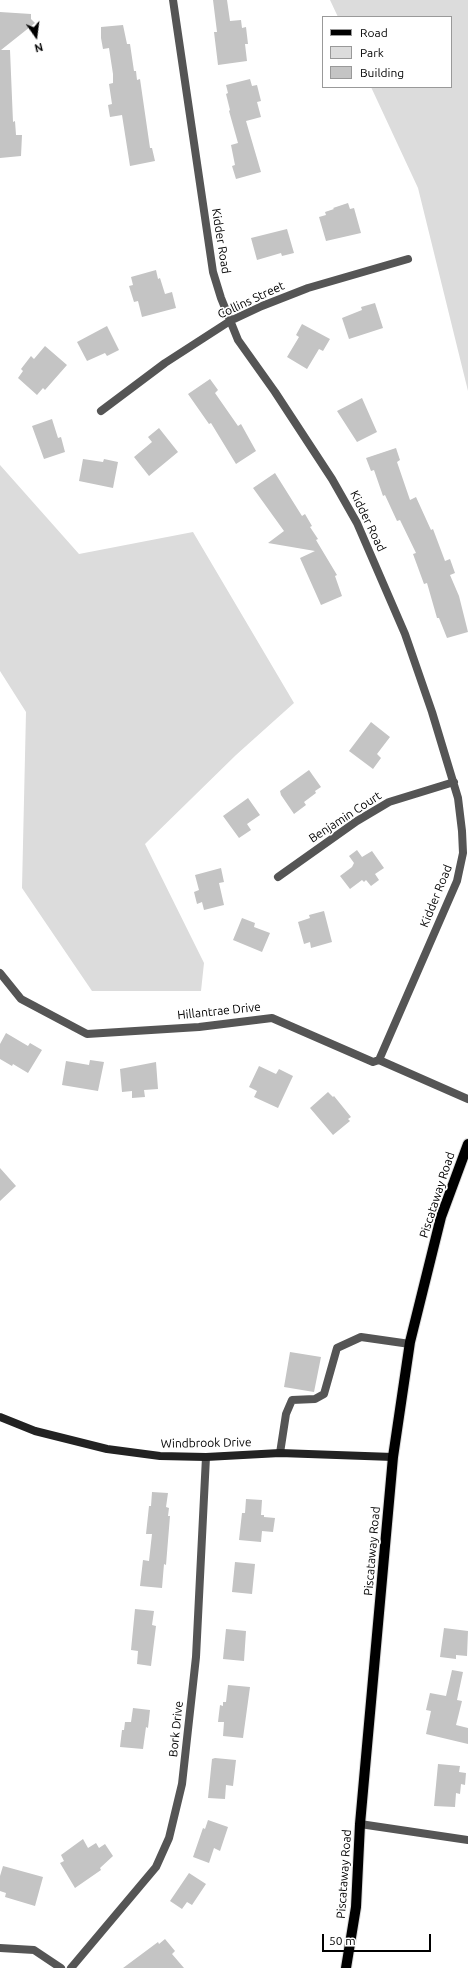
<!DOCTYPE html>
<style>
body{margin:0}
#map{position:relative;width:468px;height:1968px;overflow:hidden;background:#fff;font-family:Ubuntu,sans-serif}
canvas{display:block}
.legend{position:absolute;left:322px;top:16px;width:130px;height:72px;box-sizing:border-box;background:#fff;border:1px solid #999;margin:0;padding:5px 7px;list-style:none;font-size:12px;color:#000}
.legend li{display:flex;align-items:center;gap:8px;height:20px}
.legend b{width:20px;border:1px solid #999}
.north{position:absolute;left:16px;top:16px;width:40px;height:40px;-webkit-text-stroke:3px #fff;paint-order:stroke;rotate:166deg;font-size:11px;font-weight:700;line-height:16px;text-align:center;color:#000}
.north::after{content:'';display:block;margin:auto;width:14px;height:18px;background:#000;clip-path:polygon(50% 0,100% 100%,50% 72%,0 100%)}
.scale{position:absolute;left:322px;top:1934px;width:109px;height:18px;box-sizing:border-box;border:2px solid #000;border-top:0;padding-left:5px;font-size:12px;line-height:14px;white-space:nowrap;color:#000;-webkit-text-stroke:3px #fff;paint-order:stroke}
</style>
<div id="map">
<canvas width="468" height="1968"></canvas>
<ul class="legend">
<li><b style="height:5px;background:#000"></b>Road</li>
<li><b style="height:11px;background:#dcdcdc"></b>Park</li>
<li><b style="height:11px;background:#c4c4c4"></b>Building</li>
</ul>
<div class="north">N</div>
<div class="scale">50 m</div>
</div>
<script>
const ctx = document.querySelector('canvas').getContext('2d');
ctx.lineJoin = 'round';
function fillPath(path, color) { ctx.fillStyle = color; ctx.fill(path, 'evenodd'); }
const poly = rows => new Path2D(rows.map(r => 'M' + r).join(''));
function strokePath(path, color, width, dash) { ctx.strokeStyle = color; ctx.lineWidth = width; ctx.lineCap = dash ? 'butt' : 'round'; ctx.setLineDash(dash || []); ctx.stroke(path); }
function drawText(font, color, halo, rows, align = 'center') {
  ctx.font = font + ' Ubuntu,sans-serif'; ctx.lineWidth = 3.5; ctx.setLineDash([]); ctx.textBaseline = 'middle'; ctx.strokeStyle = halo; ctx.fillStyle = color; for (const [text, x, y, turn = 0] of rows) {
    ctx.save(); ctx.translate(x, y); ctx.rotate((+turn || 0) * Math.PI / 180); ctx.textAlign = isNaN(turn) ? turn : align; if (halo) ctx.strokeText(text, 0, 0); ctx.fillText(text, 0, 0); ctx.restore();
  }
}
const green = poly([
 [330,0,468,0,468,391,418,188,371,87,451,87,451,17,338,17],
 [0,465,79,554,193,532,294,703,236,755,145,844,204,963,201,991,92,991,22,888,26,712,0,671]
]);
const building = poly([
 [213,0,227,0,230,21,241,20,242,28,246,27,248,44,245,44,247,61,218,65,214,32,217,32],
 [0,12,31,14,31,19,35,23,1,50,10,50,13,122,15,121,16,135,22,135,21,156,0,158],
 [123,25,127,44,130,44,134,71,136,71,137,80,140,79,150,148,152,148,155,161,130,166,122,115,110,117,108,105,112,104,109,84,113,83,113,74,109,48,103,49,101,38,101,27],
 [250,79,252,86,257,85,261,101,257,102,261,117,246,121,261,172,236,179,232,166,235,165,231,145,238,143,229,111,230,110,226,94,228,93,226,85],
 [348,203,350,209,354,208,361,233,326,241,319,217,326,215,325,212,334,209,333,208],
 [287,229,294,253,282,256,281,253,257,260,251,238],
 [156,270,158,279,160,278,165,294,172,292,176,308,142,317,138,301,134,302,129,286,133,285,131,277],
 [375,303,383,328,349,339,342,318,362,310,361,307],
 [302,324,330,339,323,351,319,349,307,369,287,357,299,337,296,335],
 [107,326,119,350,107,356,105,353,87,361,77,342],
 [45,346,67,365,45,390,43,388,37,395,18,378,23,371,21,369,31,356,34,359],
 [210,379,218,390,215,393,238,426,241,424,256,451,236,464,211,423,209,424,188,394],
 [362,398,377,432,357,442,337,411],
 [52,419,58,438,61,437,65,452,44,459,32,426],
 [159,428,178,452,149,476,134,457,152,442,148,437],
 [396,448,400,460,397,462,410,500,416,497,431,530,433,529,445,561,450,559,455,573,450,575,459,596,468,632,447,638,439,618,437,618,427,583,424,584,413,554,416,553,400,520,397,521,385,495,383,496,374,470,371,471,366,458],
 [83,459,103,462,104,459,118,462,113,488,79,481],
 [275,473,302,516,305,514,312,526,310,527,318,539,316,540,337,575,335,576,342,596,321,605,300,558,315,551,268,543,284,531,253,488],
 [371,722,390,737,377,754,381,758,373,769,349,751],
 [309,770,321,787,315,791,316,793,304,802,306,805,294,814,281,795,280,791],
 [248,798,260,815,247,824,251,830,239,838,223,816],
 [357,850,362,857,372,851,384,868,375,874,379,880,371,886,366,880,364,882,362,880,350,889,340,876,352,867,354,863,349,856],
 [221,868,224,882,219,883,224,905,204,910,202,902,197,904,194,892,199,890,195,875],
 [324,911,332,942,311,948,310,942,304,944,298,922,310,918,309,915],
 [242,918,255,923,254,927,270,933,262,952,233,940],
 [6,1033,28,1046,30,1043,42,1050,28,1073,13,1064,12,1066,0,1059,0,1044],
 [90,1060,104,1062,98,1091,62,1085,66,1061,89,1065],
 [156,1062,158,1089,144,1090,145,1097,132,1098,132,1091,122,1092,120,1069],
 [259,1066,276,1074,279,1069,293,1076,278,1108,254,1097,257,1091,249,1087],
 [328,1092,333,1097,334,1096,351,1117,348,1119,350,1121,333,1135,310,1108],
 [0,1168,16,1186,0,1201],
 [290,1352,321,1357,314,1392,284,1387],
 [152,1492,168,1493,166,1507,169,1508,168,1516,170,1516,166,1565,164,1564,162,1588,140,1586,143,1560,149,1561,152,1534,146,1534,149,1506,151,1506],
 [246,1499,262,1500,261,1515,264,1515,264,1517,275,1518,273,1532,262,1531,261,1542,239,1540,242,1513,245,1513],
 [235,1562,255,1564,252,1594,232,1592],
 [135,1609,154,1611,152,1625,156,1626,151,1666,137,1664,138,1651,131,1650],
 [444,1628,468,1631,467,1656,456,1655,456,1659,440,1657],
 [226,1629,246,1631,244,1661,223,1659],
 [452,1670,463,1672,457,1700,462,1701,456,1725,468,1728,468,1744,426,1734,431,1711,426,1710,430,1693,446,1696],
 [228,1685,250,1687,243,1738,223,1736,224,1722,218,1722,220,1705,223,1706,223,1702,226,1702],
 [133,1708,150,1710,148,1728,146,1727,143,1749,120,1747,122,1730,124,1730,125,1722,131,1722],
 [215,1758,236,1760,233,1786,226,1785,225,1799,208,1798,212,1759],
 [438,1764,460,1766,459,1772,466,1773,465,1785,461,1784,460,1794,456,1793,455,1807,434,1806],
 [208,1820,228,1827,220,1851,214,1848,209,1863,193,1857,203,1828,205,1829],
 [83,1839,88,1848,96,1843,99,1848,105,1844,113,1856,100,1868,101,1870,75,1888,60,1863,64,1861,61,1855],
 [3,1866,43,1877,35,1906,5,1897,6,1893,0,1891,0,1876],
 [189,1873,206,1884,192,1905,187,1902,182,1909,170,1901],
 [165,1939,175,1951,172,1954,184,1968,123,1968,158,1942,159,1944]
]);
const lane = poly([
 [280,1453,286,1414,292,1400,315,1399,324,1394,337,1348,361,1337,410,1344]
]);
const street = poly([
 [173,0,213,272,221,298,238,340,275,392,332,479,357,523,405,634,432,712,458,798,462,831,463,853,457,881,379,1060],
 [101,411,165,363,230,321,262,306,308,288,408,259],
 [278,877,357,821,389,802,454,782],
 [0,973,21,999,87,1034,199,1027,272,1018,373,1062,379,1060,468,1099],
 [360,1824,468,1840],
 [0,1948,34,1950,61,1968],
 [71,1968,156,1867,169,1838,182,1784,196,1657,206,1457]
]);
const secondary = poly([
 [0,1417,35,1431,107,1449,160,1456,206,1457,280,1453,393,1457]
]);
const primary = poly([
 [346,1968,356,1907,360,1824,393,1457,410,1342,441,1217,468,1144]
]);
const streetNames = [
 ["Kidder Road",221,241,81],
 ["Collins Street",251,300,-25],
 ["Kidder Road",368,521,64],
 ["Benjamin Court",345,817,-33],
 ["Kidder Road",436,896,-68],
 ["Hillantrae Drive",219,1011,-6],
 ["Piscataway Road",437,1195,-72],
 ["Windbrook Drive",206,1443,-1],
 ["Piscataway Road",372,1551,-85],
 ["Bork Drive",176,1729,-84],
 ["Piscataway Road",344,1874,-86]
];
fillPath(green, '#dcdcdc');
fillPath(building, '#c4c4c4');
strokePath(primary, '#dbdbdb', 12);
strokePath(lane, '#555', 8);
strokePath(street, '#555', 8);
strokePath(secondary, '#222', 8);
strokePath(primary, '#000', 10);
drawText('12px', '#000', '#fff', streetNames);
</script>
